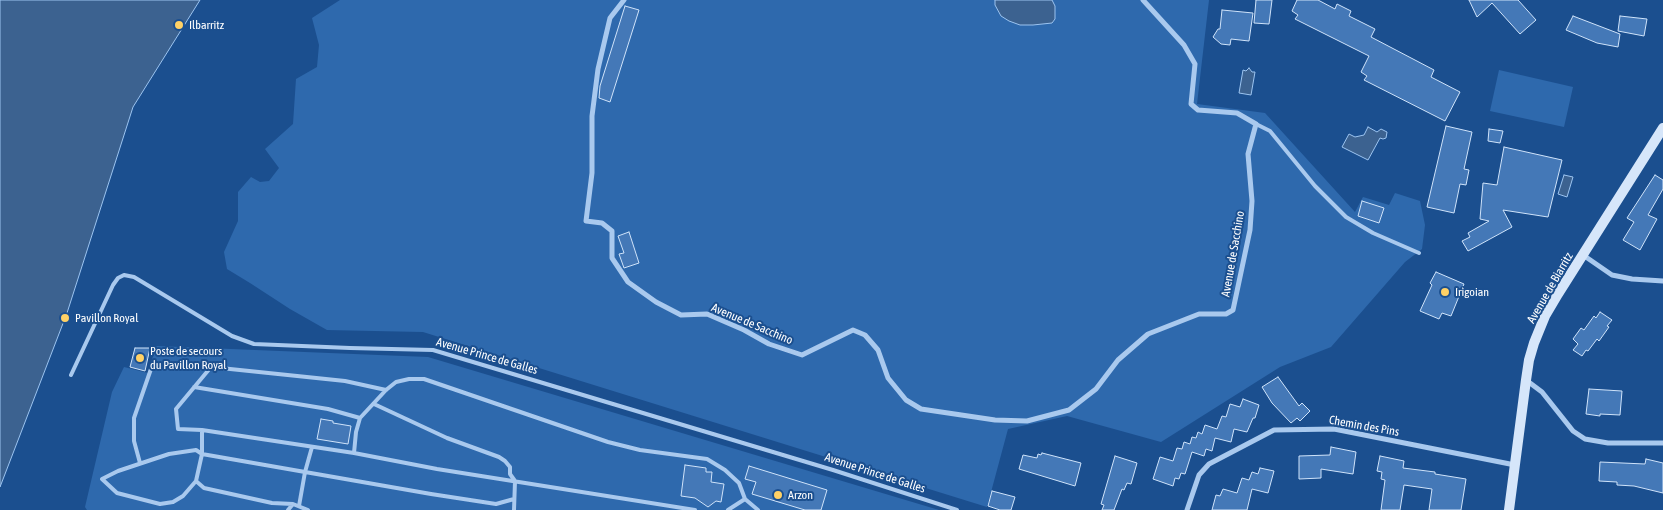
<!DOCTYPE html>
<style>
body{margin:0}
canvas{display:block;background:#1b4f8f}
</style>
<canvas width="1663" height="510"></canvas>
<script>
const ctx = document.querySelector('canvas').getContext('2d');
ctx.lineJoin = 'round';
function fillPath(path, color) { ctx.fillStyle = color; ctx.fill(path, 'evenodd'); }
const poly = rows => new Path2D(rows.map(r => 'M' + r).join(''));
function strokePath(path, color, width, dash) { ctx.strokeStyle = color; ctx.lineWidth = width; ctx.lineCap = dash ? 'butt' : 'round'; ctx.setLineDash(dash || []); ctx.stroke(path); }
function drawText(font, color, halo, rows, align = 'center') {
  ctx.font = font + ' "Asap Condensed",sans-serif'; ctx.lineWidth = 4; ctx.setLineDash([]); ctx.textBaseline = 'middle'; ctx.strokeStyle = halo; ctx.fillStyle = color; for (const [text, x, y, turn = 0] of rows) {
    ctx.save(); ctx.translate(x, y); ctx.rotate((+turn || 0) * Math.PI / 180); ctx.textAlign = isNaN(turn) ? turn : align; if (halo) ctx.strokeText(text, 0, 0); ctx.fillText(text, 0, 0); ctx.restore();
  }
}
const green = poly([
 [340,0,1209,0,1197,104,1265,113,1355,212,1363,197,1389,205,1395,193,1420,201,1425,225,1422,249,1405,262,1331,347,1280,367,1161,442,1067,416,1008,429,987,507,423,332,327,330,290,309,250,283,227,269,224,252,238,221,238,192,251,177,260,182,269,181,279,168,265,149,293,124,296,79,317,67,319,45,312,18],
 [1499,70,1573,87,1564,127,1490,111],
 [156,346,428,357,939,510,87,510,85,507,112,392,124,367,148,373]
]);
const water = poly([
 [0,0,200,0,133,107,67,313,0,487,0,0],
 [995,0,1052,0,1055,6,1055,19,1052,23,1033,25,1020,25,1009,21,1001,16,995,5,995,0],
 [1249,68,1252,72,1255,72,1251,95,1239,93,1243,70,1246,71,1249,68],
 [1368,127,1377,132,1381,129,1387,132,1386,138,1383,139,1380,138,1368,160,1342,147,1349,134,1355,137,1364,135,1368,127],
 [1564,175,1573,177,1567,197,1558,194,1564,175]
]);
const building = poly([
 [1256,0,1272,0,1269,24,1254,23,1256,0],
 [1297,0,1318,0,1335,9,1337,4,1351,11,1349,16,1375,29,1371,37,1434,70,1431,77,1460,92,1445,121,1364,80,1367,76,1361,72,1369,56,1295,19,1298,15,1292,11,1297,0],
 [1469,0,1518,0,1536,20,1520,34,1492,3,1477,17,1469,0],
 [625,6,639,10,610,102,599,98,600,86,625,6],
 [1222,10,1253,13,1249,41,1231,39,1230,45,1221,44,1213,37,1218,29,1220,29,1222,10],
 [1573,16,1620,34,1618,47,1597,43,1566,30,1573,16],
 [1620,16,1647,19,1644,36,1618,31,1620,16],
 [1446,126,1472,132,1464,169,1469,170,1466,185,1460,184,1454,213,1427,207,1446,126],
 [1489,129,1503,131,1500,143,1488,141,1489,129],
 [1504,147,1562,160,1548,217,1503,210,1512,227,1468,251,1462,241,1470,237,1468,233,1489,221,1480,219,1483,183,1497,185,1504,147],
 [1655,175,1663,180,1663,189,1648,215,1657,219,1640,250,1623,240,1634,222,1627,218,1655,175],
 [1362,201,1384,208,1379,223,1358,216,1362,201],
 [629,232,639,263,624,268,619,254,624,253,618,236,629,232],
 [1436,272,1464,284,1451,316,1442,313,1439,319,1420,311,1432,285,1430,283,1436,272],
 [1600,312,1612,320,1607,326,1609,327,1599,341,1597,339,1588,351,1586,350,1582,356,1573,350,1578,344,1573,339,1581,328,1584,330,1594,316,1596,318,1600,312],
 [135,348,150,348,145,371,130,367,135,348],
 [1278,377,1299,406,1302,403,1310,411,1300,421,1297,418,1291,423,1272,403,1262,387,1278,377],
 [1589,389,1622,391,1620,415,1600,414,1600,416,1586,414,1589,389],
 [1243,399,1259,405,1255,418,1253,418,1247,432,1234,429,1231,442,1215,438,1212,451,1206,449,1204,456,1192,452,1185,474,1181,473,1179,479,1175,478,1173,486,1153,479,1160,457,1173,461,1177,448,1182,449,1184,442,1190,444,1192,437,1196,438,1198,432,1202,434,1205,425,1217,429,1222,416,1226,417,1230,404,1240,407,1243,399],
 [321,419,333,421,333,423,351,426,348,444,317,439,321,419],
 [1331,447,1356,452,1353,474,1321,469,1321,478,1299,479,1299,456,1330,455,1331,447],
 [1042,453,1081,463,1075,486,1019,469,1023,455,1037,458,1038,454,1041,455,1042,453],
 [1115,456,1137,463,1131,484,1127,483,1124,490,1122,489,1114,510,1102,510,1104,505,1101,504,1115,456],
 [1380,456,1404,461,1403,468,1435,472,1435,474,1466,479,1461,510,1429,510,1432,489,1404,485,1400,510,1381,510,1385,480,1381,479,1382,472,1377,471,1380,456],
 [1646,459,1663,463,1663,493,1634,486,1617,485,1617,482,1599,481,1600,462,1645,464,1646,459],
 [685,465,706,468,706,472,712,472,711,482,724,484,721,502,716,501,708,507,695,498,681,496,685,465],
 [749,466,827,490,821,510,805,510,752,494,756,482,745,479,749,466],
 [1260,468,1274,471,1268,493,1252,489,1247,510,1212,510,1216,495,1220,496,1223,489,1237,493,1242,478,1249,480,1252,472,1258,474,1260,468],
 [992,491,1015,497,1011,510,1000,510,988,506,992,491]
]);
const lane = poly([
 [1256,124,1270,131,1315,186,1346,217,1373,233,1419,253],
 [71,375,113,285,118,278,124,275,134,277,144,283,232,336,254,344,350,348,433,350,833,470,957,510],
 [194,387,328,409,360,418],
 [386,390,345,381,211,367,176,409,178,429,202,430,354,453,437,469,695,510],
 [374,404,447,438,499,457,505,461,510,467,510,474,515,481,514,510],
 [202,430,202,454,196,481,183,496,173,502,160,504,117,493,102,479,118,471,169,454,196,450,202,454,431,494,496,504,514,499],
 [354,453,356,432,360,418,386,390,396,382,409,379,424,379,608,442,640,450,707,459,725,470,739,483,745,499,758,510],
 [140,463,134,441,134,418,152,366],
 [196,481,204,488,272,503,293,504,308,510],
 [299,506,305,472,312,447],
 [288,510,293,504],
 [728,510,745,499]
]);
const street = poly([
 [624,0,610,18,598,69,592,116,592,173,586,221,602,223,612,231,612,258,628,282,656,302,681,315,707,314,744,330,769,344,802,355,853,330,865,335,878,350,888,378,906,400,921,409,995,420,1027,421,1069,410,1096,389,1118,360,1148,334,1199,314,1226,314,1233,310,1250,230,1252,201,1248,154,1256,124,1237,113,1198,110,1191,104,1195,64,1184,45,1143,0],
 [1583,255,1612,275,1632,279,1663,281],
 [1526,380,1542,392,1573,431,1585,439,1608,443,1663,443],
 [1187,510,1199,475,1209,464,1274,430,1334,429,1515,465]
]);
const secondary = poly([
 [1509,510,1526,380,1529,360,1534,343,1545,316,1558,294,1663,128]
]);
const markers = [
 [179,25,5,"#ffd166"],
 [1445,292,5,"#ffd166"],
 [65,318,5,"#ffd166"],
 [140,358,5,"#ffd166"],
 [778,495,5,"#ffd166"]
];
const poiNames = [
 ["Ilbarritz",189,25],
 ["Irigoian",1455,292],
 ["Pavillon Royal",75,318],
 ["Poste de secours",150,351],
 ["du Pavillon Royal",150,365],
 ["Arzon",788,495]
];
const streetNames = [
 ["Avenue de Sacchino",1233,254,-80],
 ["Avenue de Biarritz",1550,288,-60],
 ["Avenue de Sacchino",752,324,23],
 ["Avenue Prince de Galles",487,356,16],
 ["Chemin des Pins",1364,426,10],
 ["Avenue Prince de Galles",875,473,18]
];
fillPath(green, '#2e69ad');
fillPath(water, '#3c6290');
strokePath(water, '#9cc4f0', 1);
fillPath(building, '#4478b7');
strokePath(building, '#cfe3fa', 1);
strokePath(lane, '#a9c9ee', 4);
strokePath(street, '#a9c9ee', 5);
strokePath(secondary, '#d6e6fa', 10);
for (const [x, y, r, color] of markers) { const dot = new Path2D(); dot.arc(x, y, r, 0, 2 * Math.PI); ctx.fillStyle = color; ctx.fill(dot); strokePath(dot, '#1b4f8f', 2); }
drawText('12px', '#fff', '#1b4f8f', poiNames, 'left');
drawText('12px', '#fff', '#1b4f8f', streetNames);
</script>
